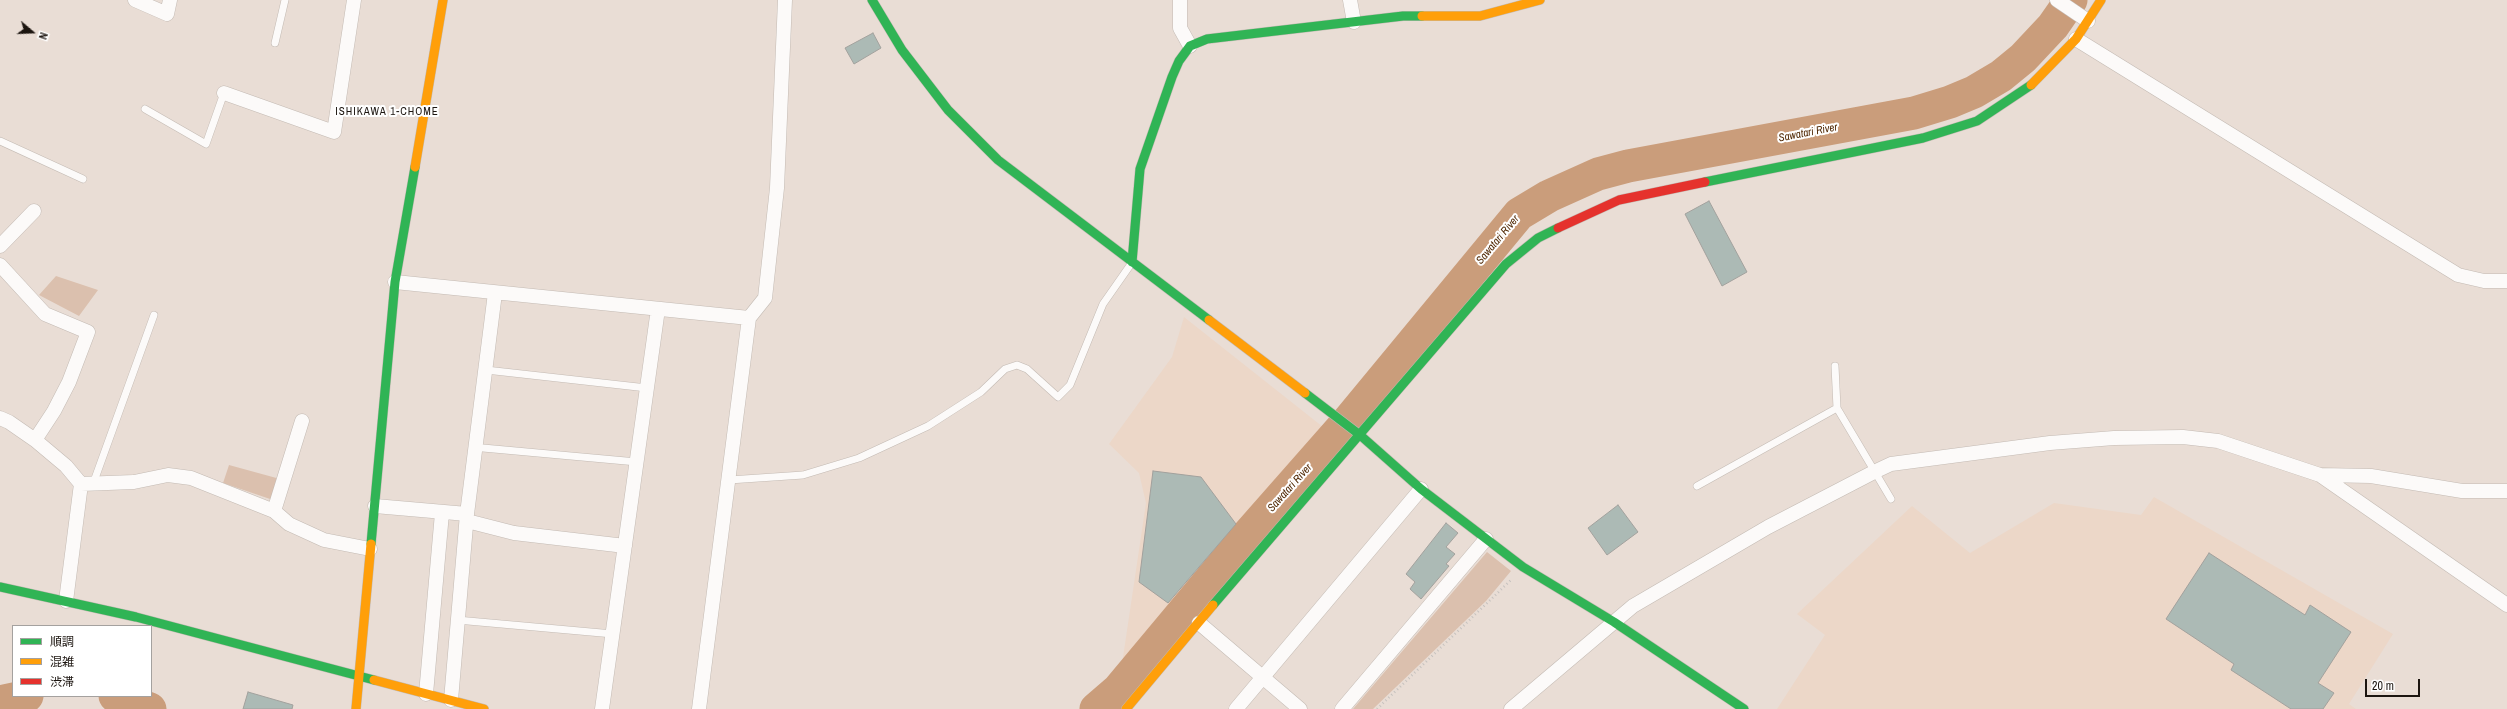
<!DOCTYPE html>
<meta charset="utf-8">
<style>
body{margin:0}
#map{position:relative;width:2507px;height:709px;overflow:hidden;background:#e9ddd5;font-family:"Archivo Narrow","Noto Sans JP",sans-serif}
canvas{display:block}
.legend{position:absolute;left:12px;top:625px;width:140px;height:72px;box-sizing:border-box;background:#fff;border:1px solid #a4a19f;margin:0;padding:5px 7px;list-style:none;font-size:12px;color:#1c1510}
.legend li{display:flex;align-items:center;gap:8px;height:20px}
.legend b{width:20px;border:1px solid #a4a19f}
.north{position:absolute;left:12px;top:12px;width:40px;height:40px;-webkit-text-stroke:3px #fff;paint-order:stroke;rotate:109deg;font-size:11px;font-weight:700;line-height:16px;text-align:center;color:#1c1510}
.north::after{content:'';display:block;margin:auto;width:14px;height:18px;background:#1c1510;clip-path:polygon(50% 0,100% 100%,50% 72%,0 100%)}
.scale{position:absolute;left:2365px;top:679px;width:55px;height:18px;box-sizing:border-box;border:2px solid #1c1510;border-top:0;padding-left:5px;font-size:12px;line-height:14px;white-space:nowrap;color:#1c1510;-webkit-text-stroke:3px #fff;paint-order:stroke}
</style>
<div id="map">
<canvas width="2507" height="709"></canvas>
<ul class="legend">
<li><b style="height:5px;background:#30b455"></b>順調</li>
<li><b style="height:5px;background:#ff9f0a"></b>混雑</li>
<li><b style="height:5px;background:#e5322d"></b>渋滞</li>
</ul>
<div class="north">N</div>
<div class="scale">20 m</div>
</div>
<script>
const ctx = document.querySelector('canvas').getContext('2d');
ctx.lineJoin = 'round';
function fillPath(path, color) { ctx.fillStyle = color; ctx.fill(path, 'evenodd'); }
const poly = rows => new Path2D(rows.map(r => 'M' + r).join(''));
function strokePath(path, color, width, dash) { ctx.strokeStyle = color; ctx.lineWidth = width; ctx.lineCap = dash ? 'butt' : 'round'; ctx.setLineDash(dash || []); ctx.stroke(path); }
function drawText(font, color, halo, rows, align = 'center') {
  ctx.font = font + ' "Archivo Narrow",sans-serif'; ctx.lineWidth = 4; ctx.setLineDash([]); ctx.textBaseline = 'middle'; ctx.strokeStyle = halo; ctx.fillStyle = color; for (const [text, x, y, turn = 0] of rows) {
    ctx.save(); ctx.translate(x, y); ctx.rotate((+turn || 0) * Math.PI / 180); ctx.textAlign = isNaN(turn) ? turn : align; if (halo) ctx.strokeText(text, 0, 0); ctx.fillText(text, 0, 0); ctx.restore();
  }
}
const built = poly([
 [1184,317,1323,427,1122,664,1146,503,1139,473,1109,444,1172,357],
 [2154,497,2393,634,2349,704,2356,709,1777,709,1825,635,1797,614,1912,506,1970,553,2054,503,2141,515]
]);
const green = poly([
 [56,276,98,290,79,316,39,295],
 [229,465,280,479,273,500,223,483],
 [1487,552,1511,571,1486,601,1373,709,1353,709]
]);
const river = poly([
 [115,696,150,709],
 [0,702,27,696],
 [1096,709,1118,690,1245,538,1348,421,1519,214,1549,196,1598,174,1628,166,1914,113,1950,102,1974,92,2001,76,2023,58,2053,26,2071,0]
]);
const building = poly([
 [873,33,881,48,854,64,845,48,873,33],
 [1709,201,1747,272,1722,286,1685,214,1709,201],
 [1153,471,1201,477,1236,524,1168,603,1139,582,1153,471],
 [1618,505,1638,532,1607,555,1588,528,1618,505],
 [1446,523,1458,533,1446,547,1455,554,1446,564,1449,566,1421,599,1410,589,1415,582,1406,574,1446,523],
 [2209,553,2305,615,2310,605,2351,632,2318,683,2334,693,2323,709,2291,709,2231,670,2234,664,2166,619,2209,553],
 [248,692,293,705,292,709,243,709,248,692]
]);
const path = poly([
 [1377,709,1511,580]
]);
const lane = poly([
 [275,43,285,0],
 [145,109,206,144,224,93],
 [0,141,83,179],
 [1835,366,1837,408],
 [486,370,647,388],
 [483,448,637,462],
 [729,480,803,475,859,458,928,426,981,392,1005,369,1017,365,1027,369,1058,397,1070,385,1103,304,1131,264],
 [93,484,154,315],
 [1697,486,1837,408,1891,499],
 [457,620,613,634]
]);
const street = poly([
 [135,0,167,14,170,0],
 [1180,0,1180,28,1190,46],
 [1350,0,1354,22],
 [2057,0,2088,21],
 [2076,39,2458,275,2484,281,2507,281],
 [224,93,334,132,354,0],
 [0,246,34,211],
 [0,265,45,314,88,332,69,382,54,411,35,440],
 [395,282,749,318],
 [0,418,9,422,35,440,66,466,81,484,66,601],
 [2321,475,2371,476,2462,491,2507,491],
 [81,484,134,482,168,475,191,478,274,511,289,524,324,540,370,549],
 [375,506,467,514],
 [274,511,302,421],
 [467,521,514,533,625,546],
 [1199,623,1300,709],
 [426,694,442,513],
 [451,700,467,514,495,293],
 [602,709,658,309],
 [699,709,749,318,765,298,777,188,785,0],
 [1236,709,1421,489],
 [1342,709,1486,539],
 [1511,709,1633,606,1768,527,1874,472,1891,464,2050,443,2114,438,2183,437,2218,441,2320,475,2507,605]
]);
const fast = poly([
 [872,0,902,50,948,110,998,160,1209,320],
 [1705,182,1923,138,1977,121,2031,85],
 [1132,262,1140,169,1172,77,1179,61,1190,46,1207,39,1403,16,1422,16],
 [1305,393,1360,435,1421,489,1523,567,1614,622,1744,709],
 [371,544,395,282,415,167],
 [0,587,136,617,374,680],
 [1213,605,1506,264,1538,238,1558,228]
]);
const slow = poly([
 [1422,16,1480,16,1540,0],
 [2031,85,2076,39,2101,0],
 [415,167,443,0],
 [1209,320,1305,393],
 [374,680,484,709],
 [356,709,371,544],
 [1126,709,1213,605]
]);
const jam = poly([
 [1558,228,1619,200,1705,182]
]);
const neighbourhoodNames = [
 ["ISHIKAWA 1-CHOME",387,112]
];
const waterNames = [
 ["Sawatari River",1808,133,-11],
 ["Sawatari River",1498,240,-50],
 ["Sawatari River",1290,488,-48]
];
fillPath(built, '#ecd7c8');
fillPath(green, '#dbc0ae');
strokePath(river, '#ca9d7b', 33);
fillPath(building, '#acbab5');
strokePath(building, '#a2a19d', 1);
strokePath(lane, '#c3bab3', 8);
strokePath(street, '#c3bab3', 15);
strokePath(fast, '#c3bab3', 10);
strokePath(slow, '#c3bab3', 10);
strokePath(jam, '#c3bab3', 10);
strokePath(path, '#c5c1be', 2.5, [1, 3]);
strokePath(lane, '#fcfaf9', 7);
strokePath(street, '#fcfaf9', 14);
strokePath(fast, '#30b455', 9);
strokePath(slow, '#ff9f0a', 9);
strokePath(jam, '#e5322d', 9);
ctx.letterSpacing = '1px';
drawText('11px', '#1c1510', '#fff', neighbourhoodNames);
ctx.letterSpacing = '0px';
drawText('italic 11px', '#522a06', '#fff', waterNames);
</script>
